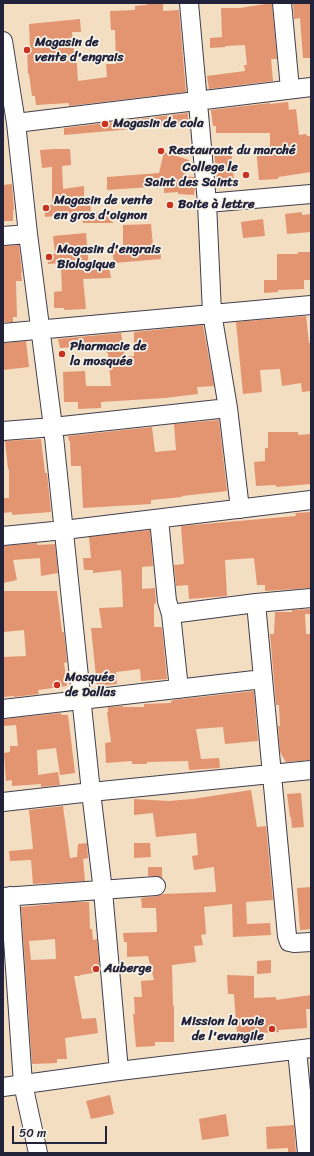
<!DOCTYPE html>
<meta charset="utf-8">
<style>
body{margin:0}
#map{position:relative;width:314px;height:1156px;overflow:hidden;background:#f3dec1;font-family:Sriracha,sans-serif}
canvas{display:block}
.frame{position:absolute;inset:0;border:4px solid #22223b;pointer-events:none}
.scale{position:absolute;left:12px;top:1126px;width:95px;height:18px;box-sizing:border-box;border:2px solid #22223b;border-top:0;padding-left:5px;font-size:12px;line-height:14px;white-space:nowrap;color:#22223b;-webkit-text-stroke:3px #f7f3e8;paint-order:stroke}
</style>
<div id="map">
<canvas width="314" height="1156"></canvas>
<div class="frame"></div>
<div class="scale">50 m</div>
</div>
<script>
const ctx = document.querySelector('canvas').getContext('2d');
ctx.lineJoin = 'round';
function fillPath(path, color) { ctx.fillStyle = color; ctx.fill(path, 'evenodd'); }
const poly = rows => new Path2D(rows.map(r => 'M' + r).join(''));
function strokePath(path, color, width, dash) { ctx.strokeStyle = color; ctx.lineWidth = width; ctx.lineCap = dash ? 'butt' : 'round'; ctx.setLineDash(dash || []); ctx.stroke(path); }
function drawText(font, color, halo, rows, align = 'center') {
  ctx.font = font + ' Sriracha,sans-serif'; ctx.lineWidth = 3.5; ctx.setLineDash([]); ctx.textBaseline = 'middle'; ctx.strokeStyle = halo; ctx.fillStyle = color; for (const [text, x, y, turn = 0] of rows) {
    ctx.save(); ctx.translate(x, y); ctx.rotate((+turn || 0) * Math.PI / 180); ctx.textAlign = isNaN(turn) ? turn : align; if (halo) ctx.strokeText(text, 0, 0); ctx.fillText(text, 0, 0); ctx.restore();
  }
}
const building = poly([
 [146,3,163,3,163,11,179,10,186,92,69,106,69,103,36,105,35,96,32,96,29,74,28,74,27,48,30,48,29,24,80,19,81,32,72,32,74,52,76,52,78,81,107,77,106,64,116,64,115,30,111,30,110,11,135,10,135,6,147,5],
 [272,3,277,59,271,59,273,81,209,89,207,76,245,71,244,65,247,65,245,45,225,46,226,47,210,48,210,38,222,37,221,8,240,8],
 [293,3,311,3,311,58,303,58,300,18,294,19],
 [288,102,289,110,296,109,299,135,306,134,307,136,311,136,311,172,278,177,278,179,259,180,256,147,270,146,270,133,216,133,216,126,213,126,211,110,270,103,270,104],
 [188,113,188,124,64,135,64,128],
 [55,149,70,149,71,165,62,166,63,189,84,186,84,202,90,202,91,213,109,212,113,223,83,223,82,213,45,217,44,205,52,205,52,167,42,168,40,150],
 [231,150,234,180,217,182,214,151],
 [164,152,189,160,184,176,194,177,195,186,194,195,178,194,178,192,164,193,164,186,107,190,107,177,159,173],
 [12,184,14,210,13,210,13,221,3,221,3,185],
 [302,212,302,215,311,214,311,232,287,234,285,214],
 [263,219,265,236,243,238,241,222],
 [151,224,153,246,160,245,161,259,114,263,112,249,123,248,123,225],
 [86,233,89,270,109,268,111,278,83,279,86,309,64,310,64,308,54,308,54,292,62,291,61,263,48,264,47,254,55,254,53,236],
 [19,245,22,273,21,273,22,281,16,281,17,317,13,317,13,322,3,322,3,246],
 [298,252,311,252,311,280,304,280,304,289,278,290,278,292,264,293,264,280,277,280,277,254,298,254],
 [306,316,309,343,311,343,311,391,302,392,301,383,282,386,280,369,260,370,262,392,243,394,236,322],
 [203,325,214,386,197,387,198,394,165,398,101,402,101,408,78,409,78,402,64,402,63,372,85,371,86,386,111,386,108,353,107,353,106,346,88,348,87,346,60,348,58,339,121,333,125,357,134,356,134,332],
 [26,341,29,367,3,370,3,343],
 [219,420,227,491,182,496,182,497,151,500,151,504,83,508,81,466,71,466,70,441,69,441,68,436,152,427,155,452,176,450,174,424],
 [268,432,298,432,298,435,311,434,311,484,276,487,276,485,256,486,254,462,265,461,265,448,268,448],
 [41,439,45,473,47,473,51,512,12,515,12,512,3,513,3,498,9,498,9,469,8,469,5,441],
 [311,512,311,588,265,591,265,585,257,585,254,558,225,560,227,596,189,599,188,585,176,586,174,565,184,564,181,526,296,516,295,513],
 [150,530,153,566,142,567,142,589,155,588,156,603,154,604,154,627,162,627,167,679,141,681,140,669,116,672,117,684,97,686,91,628,102,628,99,608,123,607,122,583,121,570,93,573,93,570,84,570,83,558,91,558,89,537],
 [37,543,37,545,55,544,58,573,41,576,40,558,13,560,17,580,3,583,3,546],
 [3,591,57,591,62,632,64,632,67,662,64,663,67,686,38,690,39,694,14,697,14,696,3,697,3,657,26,656,24,630,3,632],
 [310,609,310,614,305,614,306,634,311,634,311,760,286,762,280,752,278,726,280,726,279,705,276,705,270,634,274,634,275,612,292,612,292,610],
 [254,691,258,741,225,744,223,727,196,729,201,759,219,758,220,768,189,770,188,761,147,762,147,764,132,764,132,761,106,763,105,743,111,742,107,712,108,712,108,707,123,706,123,707,144,707,144,704,171,703,171,701,173,701,173,700],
 [61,713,61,715,68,715,75,773,60,775,56,748,37,750,38,775,58,772,60,785,41,787,41,784,12,786,12,780,6,781,4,753,10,752,10,746,18,746,16,725,3,726,3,719],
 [251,790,257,827,266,826,273,900,246,902,247,924,270,923,271,935,233,937,232,904,204,907,206,934,201,935,203,945,194,946,196,962,172,965,173,1006,174,1006,174,1042,155,1042,155,1046,136,1047,133,1014,135,1014,134,997,142,997,141,981,154,980,148,956,127,957,127,942,124,942,123,933,157,932,156,908,142,908,141,898,157,896,163,894,216,892,214,867,194,870,192,856,198,855,196,833,156,837,153,813,134,815,134,799,169,801,192,799],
 [301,793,304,827,292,828,291,817,290,817,287,794],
 [63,806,70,858,77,857,78,844,87,843,88,858,83,859,85,881,33,884,31,860,10,861,9,851,33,849,29,810],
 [134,843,150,843,151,857,134,858],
 [148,867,162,867,162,878,156,876,148,876],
 [311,887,311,929,300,930,297,888],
 [73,902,89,902,90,929,92,929,93,940,97,939,100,972,80,975,80,976,74,976,82,1019,96,1018,98,1033,65,1038,67,1059,57,1059,57,1063,32,1064,21,907],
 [55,939,56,959,31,960,29,941],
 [271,960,271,973,257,974,257,961],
 [227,975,254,976,254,998,276,997,276,1000,311,995,311,1009,306,1009,307,1028,278,1030,279,1032,237,1034,234,994,228,994],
 [110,1095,114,1114,91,1119,86,1101],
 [226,1114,229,1136,202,1140,199,1119],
 [294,1125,296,1153,288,1153,288,1148,267,1149,266,1127]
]);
const minor = poly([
 [189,3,207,203,212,313,228,408,240,509],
 [282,3,290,89],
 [3,41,16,123,28,234,53,427,91,792,103,891,119,1071],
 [16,123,311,87],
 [207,203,311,194],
 [3,236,28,234],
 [3,333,311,305],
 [3,431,53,427,228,408],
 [159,519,167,601,171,614,179,689],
 [3,536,64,530,311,500],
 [256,603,287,936,289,942,294,943,311,942],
 [171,614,256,603,311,598],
 [3,709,263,679],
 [3,802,91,792,311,770],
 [10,896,23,1084,38,1153],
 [3,897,156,886],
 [297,1050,307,1153],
 [3,1087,119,1071,311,1048]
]);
const markers = [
 [27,50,4,"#c8321e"],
 [105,124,4,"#c8321e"],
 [161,151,4,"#c8321e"],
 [246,175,4,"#c8321e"],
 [170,205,4,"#c8321e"],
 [46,208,4,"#c8321e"],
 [49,257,4,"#c8321e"],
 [62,354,4,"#c8321e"],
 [57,685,4,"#c8321e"],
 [96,969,4,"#c8321e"],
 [272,1029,4,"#c8321e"]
];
const poiNames = [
 ["Magasin de",35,43],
 ["vente d'engrais",35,58],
 ["Magasin de cola",113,124],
 ["Restaurant du marché",169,151],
 ["College le",238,168,"right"],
 ["Saint des Saints",238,183,"right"],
 ["Magasin de vente",54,201],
 ["en gros d'oignon",54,216],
 ["Boite à lettre",178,205],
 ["Magasin d'engrais",57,250],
 ["Biologique",57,265],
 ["Pharmacie de",70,347],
 ["la mosquée",70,362],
 ["Mosquée",65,678],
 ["de Dallas",65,693],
 ["Auberge",104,969],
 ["Mission la voie",264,1022,"right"],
 ["de l'evangile",264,1037,"right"]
];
fillPath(building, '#e39471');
strokePath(minor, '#413e4f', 20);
strokePath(minor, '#fff', 18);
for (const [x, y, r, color] of markers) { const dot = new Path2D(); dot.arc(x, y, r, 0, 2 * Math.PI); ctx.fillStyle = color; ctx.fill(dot); strokePath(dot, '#f7f3e8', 1.5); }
drawText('bold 13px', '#22223b', '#f7f3e8', poiNames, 'left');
</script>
